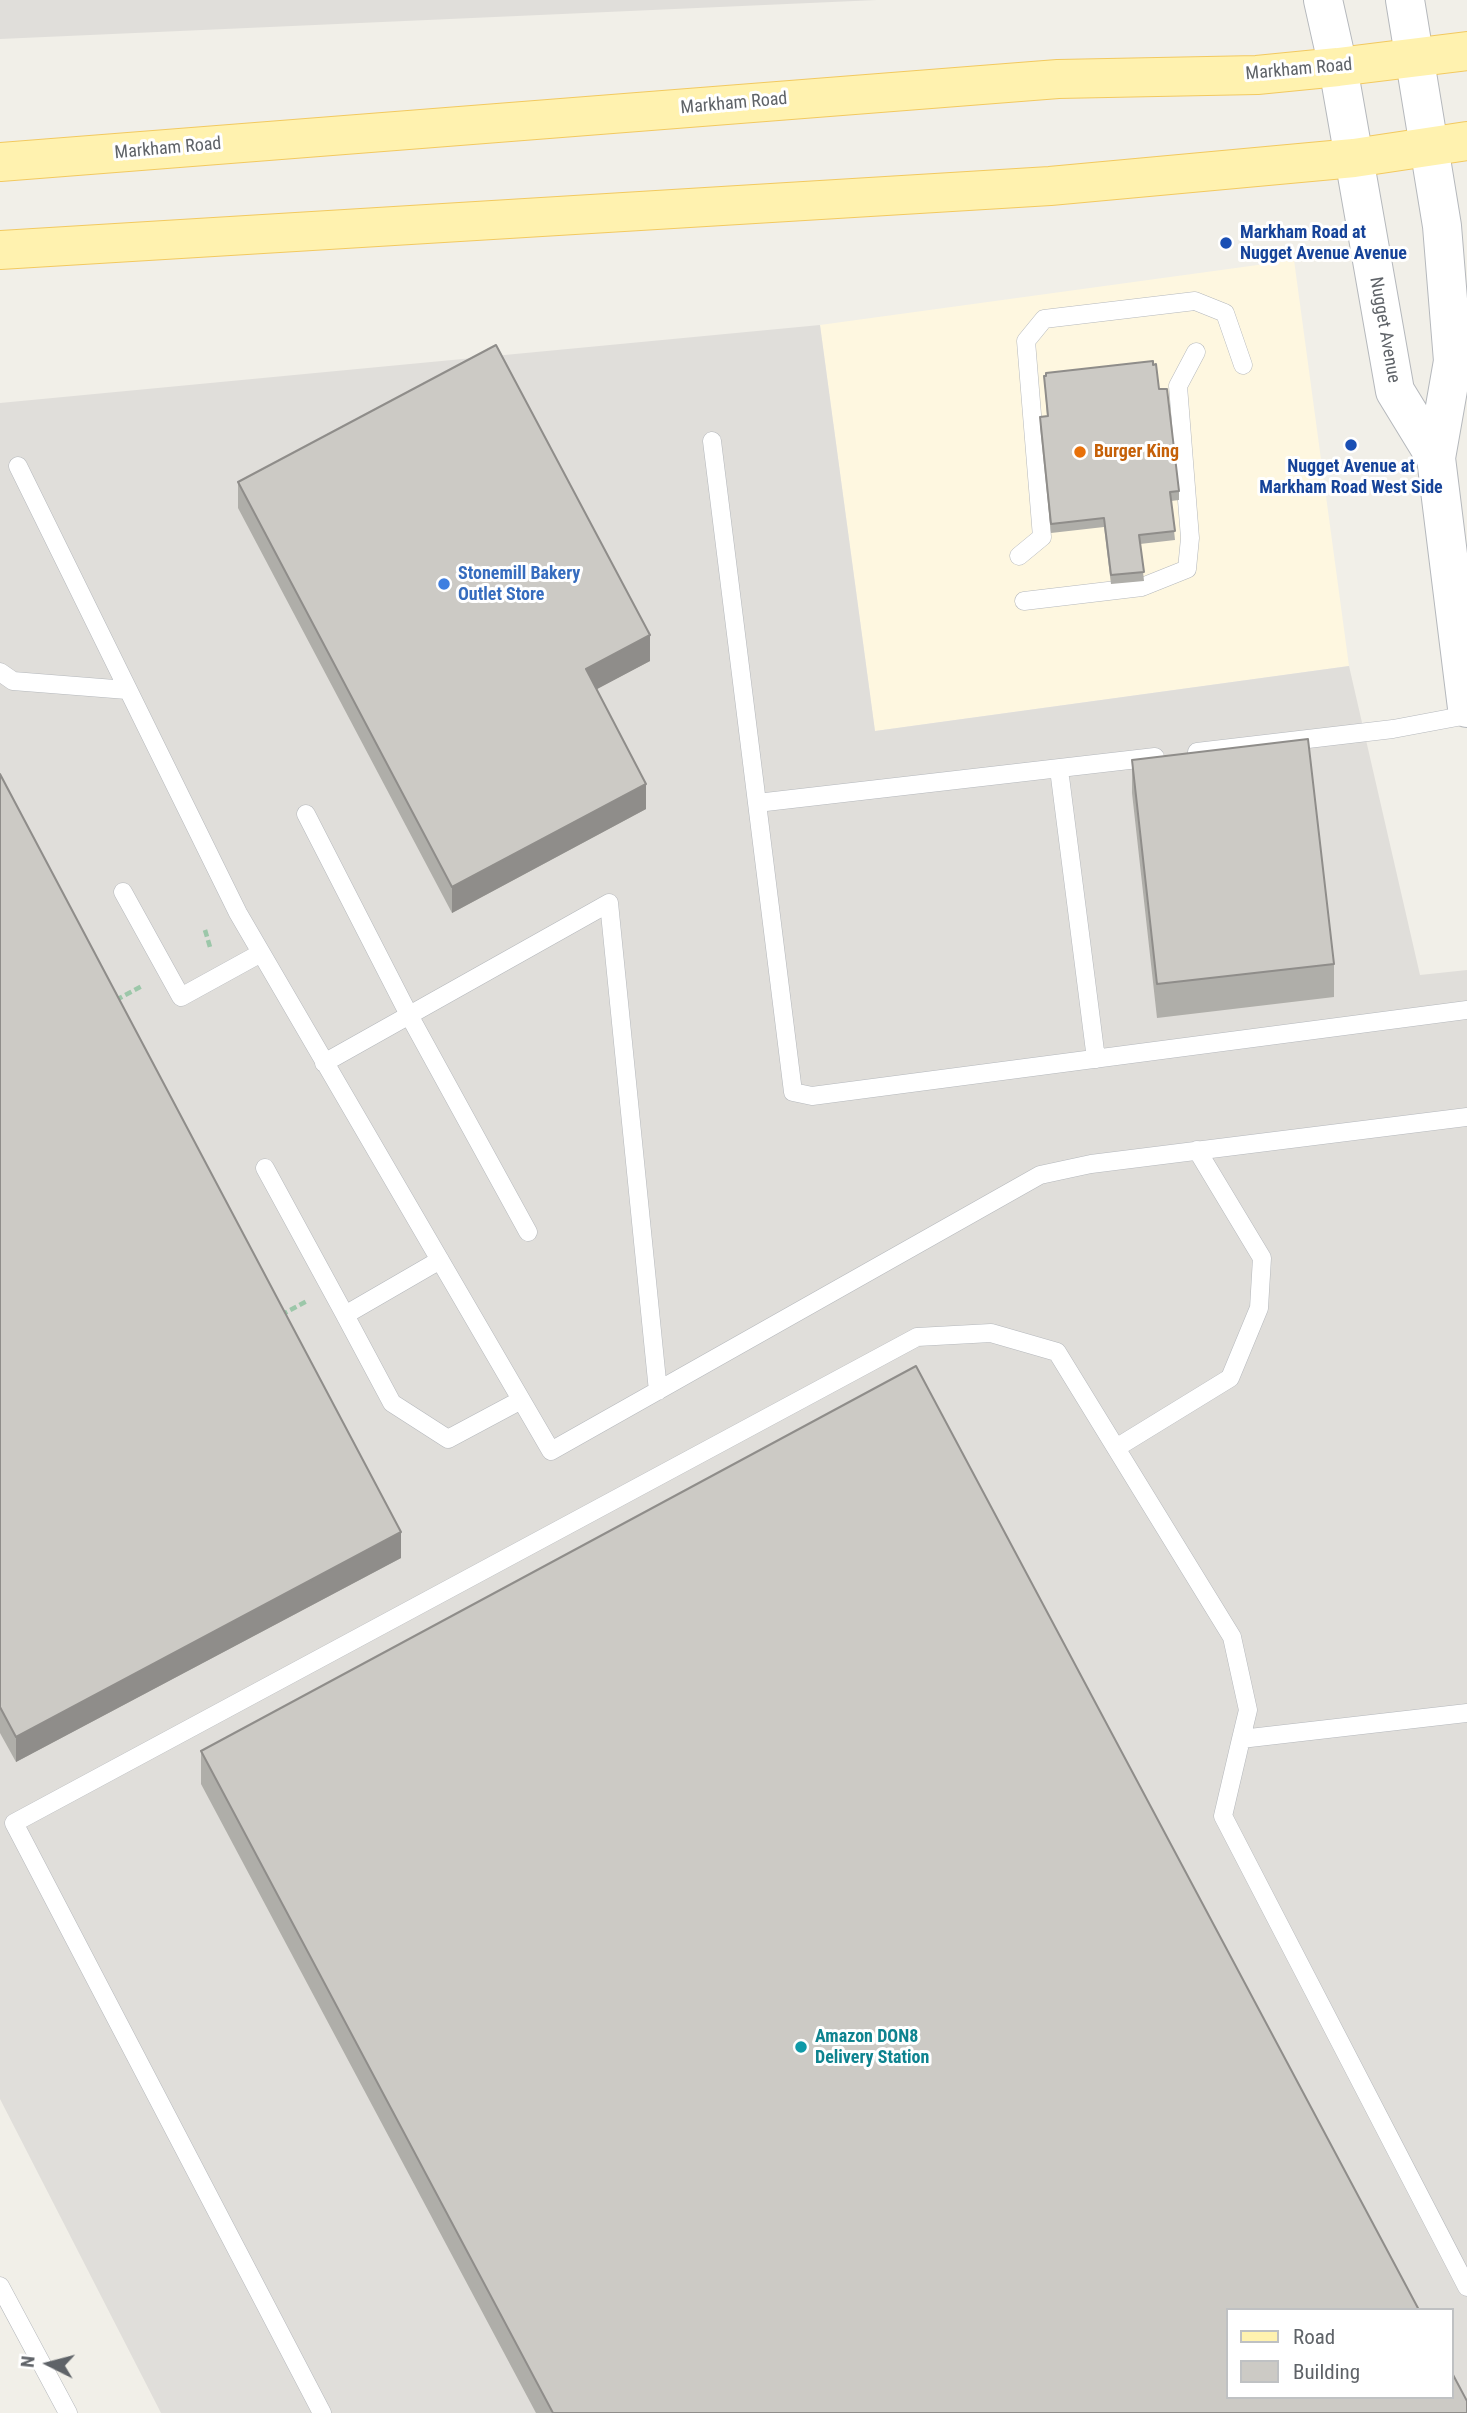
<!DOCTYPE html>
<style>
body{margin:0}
#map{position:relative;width:1467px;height:2413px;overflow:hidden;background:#f1efe8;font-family:"Roboto Condensed",sans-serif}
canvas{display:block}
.legend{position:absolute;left:1226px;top:2308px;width:228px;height:91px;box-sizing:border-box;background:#fff;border:2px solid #bfc1c3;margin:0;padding:9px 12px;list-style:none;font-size:21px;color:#5f6368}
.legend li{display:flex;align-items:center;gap:14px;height:35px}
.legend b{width:35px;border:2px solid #bfc1c3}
.north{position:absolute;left:14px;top:2329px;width:70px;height:70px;-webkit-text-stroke:5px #fff;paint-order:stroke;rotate:276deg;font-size:19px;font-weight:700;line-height:28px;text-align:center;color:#5f6368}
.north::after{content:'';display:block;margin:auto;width:24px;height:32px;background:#5f6368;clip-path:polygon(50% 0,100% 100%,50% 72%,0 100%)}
</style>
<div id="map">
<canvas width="1467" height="2413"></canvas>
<ul class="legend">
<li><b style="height:9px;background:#fff2af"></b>Road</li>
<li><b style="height:19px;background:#cccac5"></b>Building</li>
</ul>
<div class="north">N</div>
</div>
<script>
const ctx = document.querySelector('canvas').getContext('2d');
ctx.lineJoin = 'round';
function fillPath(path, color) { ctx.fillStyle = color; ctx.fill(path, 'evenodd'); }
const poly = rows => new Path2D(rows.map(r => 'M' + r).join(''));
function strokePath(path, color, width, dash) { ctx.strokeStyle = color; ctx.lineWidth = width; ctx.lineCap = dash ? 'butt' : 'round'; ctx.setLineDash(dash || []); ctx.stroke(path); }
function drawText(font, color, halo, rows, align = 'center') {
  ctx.font = font + ' "Roboto Condensed",sans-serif'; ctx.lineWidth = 6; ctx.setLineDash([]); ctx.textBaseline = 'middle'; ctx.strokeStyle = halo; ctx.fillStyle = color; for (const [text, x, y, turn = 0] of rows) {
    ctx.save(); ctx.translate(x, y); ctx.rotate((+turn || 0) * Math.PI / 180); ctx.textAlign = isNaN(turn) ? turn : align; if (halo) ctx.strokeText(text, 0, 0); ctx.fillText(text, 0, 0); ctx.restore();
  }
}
const commercial = poly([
 [1294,260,1349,666,875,731,820,325]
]);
const industrial = poly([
 [0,0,877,0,0,39],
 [820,325,875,731,1349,666,1420,975,1467,970,1467,2413,161,2413,0,2099,0,403],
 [1227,2310,1451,2310,1451,2397,1227,2397]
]);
const path = poly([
 [205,930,210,947],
 [116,1000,142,986],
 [281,1315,307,1301]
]);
const service = poly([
 [712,441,757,803],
 [18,466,238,913,551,1451,1040,1175,1091,1164,1467,1117],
 [1019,556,1042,537,1026,341,1044,319,1195,301,1225,313,1243,365],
 [1024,601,1142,587,1187,569,1190,538,1178,386,1196,352],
 [0,672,13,681,127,690],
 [1197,752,1393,729,1467,715],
 [1155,757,757,803,793,1092,812,1096,1467,1010],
 [1059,769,1096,1059],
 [306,814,409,1015,528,1232],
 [123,892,181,997,261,953],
 [324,1063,609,903,658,1391],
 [265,1168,345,1315,440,1260],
 [345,1315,392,1403,448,1439,521,1400],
 [1116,1448,1230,1378,1259,1308,1262,1258,1197,1150],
 [1241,1739,1223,1816,1467,2287],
 [0,2286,68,2413],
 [322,2413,14,1823,917,1337,991,1333,1057,1352,1232,1637,1248,1710,1241,1739,1467,1713]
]);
const tertiary = poly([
 [1323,0,1338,67,1395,391,1436,458],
 [1405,0,1442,226,1453,361,1436,458,1467,708]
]);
const primary = poly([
 [0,162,1058,79,1257,75,1338,67,1467,51],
 [0,250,1050,186,1354,158,1467,141]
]);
const wall = poly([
 [1044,376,1159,389,1179,491,1179,500,1171,501,1175,540,1140,544,1144,581,1111,584,1104,527,1051,533,1040,426,1040,417,1047,416],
 [238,482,650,661,596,689,646,809,452,913,238,508],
 [1132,760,1334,964,1334,997,1157,1018,1132,793],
 [0,774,401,1558,16,1762,0,1733],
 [201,1751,1467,2413,536,2413,201,1784]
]);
const shadedWall = poly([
 [650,635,650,661,586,695,586,669],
 [646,784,646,809,452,913,452,887],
 [401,1532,401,1558,16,1762,16,1737]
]);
const building = poly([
 [496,345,650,635,586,669,646,784,452,887,238,482,496,345],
 [1153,361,1153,365,1156,364,1159,389,1167,389,1179,491,1170,492,1175,531,1139,535,1144,572,1111,575,1104,518,1051,524,1040,417,1048,416,1044,376,1046,376,1046,373,1153,361],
 [1308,739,1334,964,1157,984,1132,760,1308,739],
 [0,774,401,1532,16,1737,0,1707,0,774],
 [916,1366,1419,2310,1227,2310,1227,2397,1451,2397,1451,2371,1467,2401,1467,2413,553,2413,201,1751,916,1366]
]);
const markers = [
 [1226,243,7,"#1a4fb4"],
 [1351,445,7,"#1a4fb4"],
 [1080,452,7,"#e8710a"],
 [444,584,7,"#3f7fe0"],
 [801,2047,7,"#0f9aa8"]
];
const streetNames = [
 ["Markham Road",1299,70,-5],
 ["Markham Road",734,104,-5],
 ["Markham Road",168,149,-5],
 ["Nugget Avenue",1384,330,80]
];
const transitNames = [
 ["Markham Road at",1240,233],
 ["Nugget Avenue Avenue",1240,254],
 ["Nugget Avenue at",1351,467,"center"],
 ["Markham Road West Side",1351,488,"center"]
];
const foodNames = [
 ["Burger King",1094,452]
];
const shopNames = [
 ["Stonemill Bakery",458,574],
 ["Outlet Store",458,595]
];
const cultureNames = [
 ["Amazon DON8",815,2037],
 ["Delivery Station",815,2058]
];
fillPath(commercial, '#fef7e0');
fillPath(industrial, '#e0deda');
strokePath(service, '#b5b8bc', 19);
strokePath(tertiary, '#b5b8bc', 40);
strokePath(primary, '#f2c960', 40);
strokePath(path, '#9cc7a9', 4.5, [7, 3.5]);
strokePath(service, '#fff', 18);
strokePath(tertiary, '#fff', 38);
strokePath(primary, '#fff2af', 38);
fillPath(wall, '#afaea9');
fillPath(shadedWall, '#8f8d8a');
fillPath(building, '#cccac5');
strokePath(building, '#8f8d8a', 2);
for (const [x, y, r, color] of markers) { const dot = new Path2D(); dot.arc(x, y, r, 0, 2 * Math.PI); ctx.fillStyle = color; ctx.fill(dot); strokePath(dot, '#fff', 2.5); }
drawText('18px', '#5f6368', '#fff', streetNames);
drawText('bold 18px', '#164399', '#fff', transitNames, 'left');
drawText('bold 18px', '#c56008', '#fff', foodNames, 'left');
drawText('bold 18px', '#366cbe', '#fff', shopNames, 'left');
drawText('bold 18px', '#0d838f', '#fff', cultureNames, 'left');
</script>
